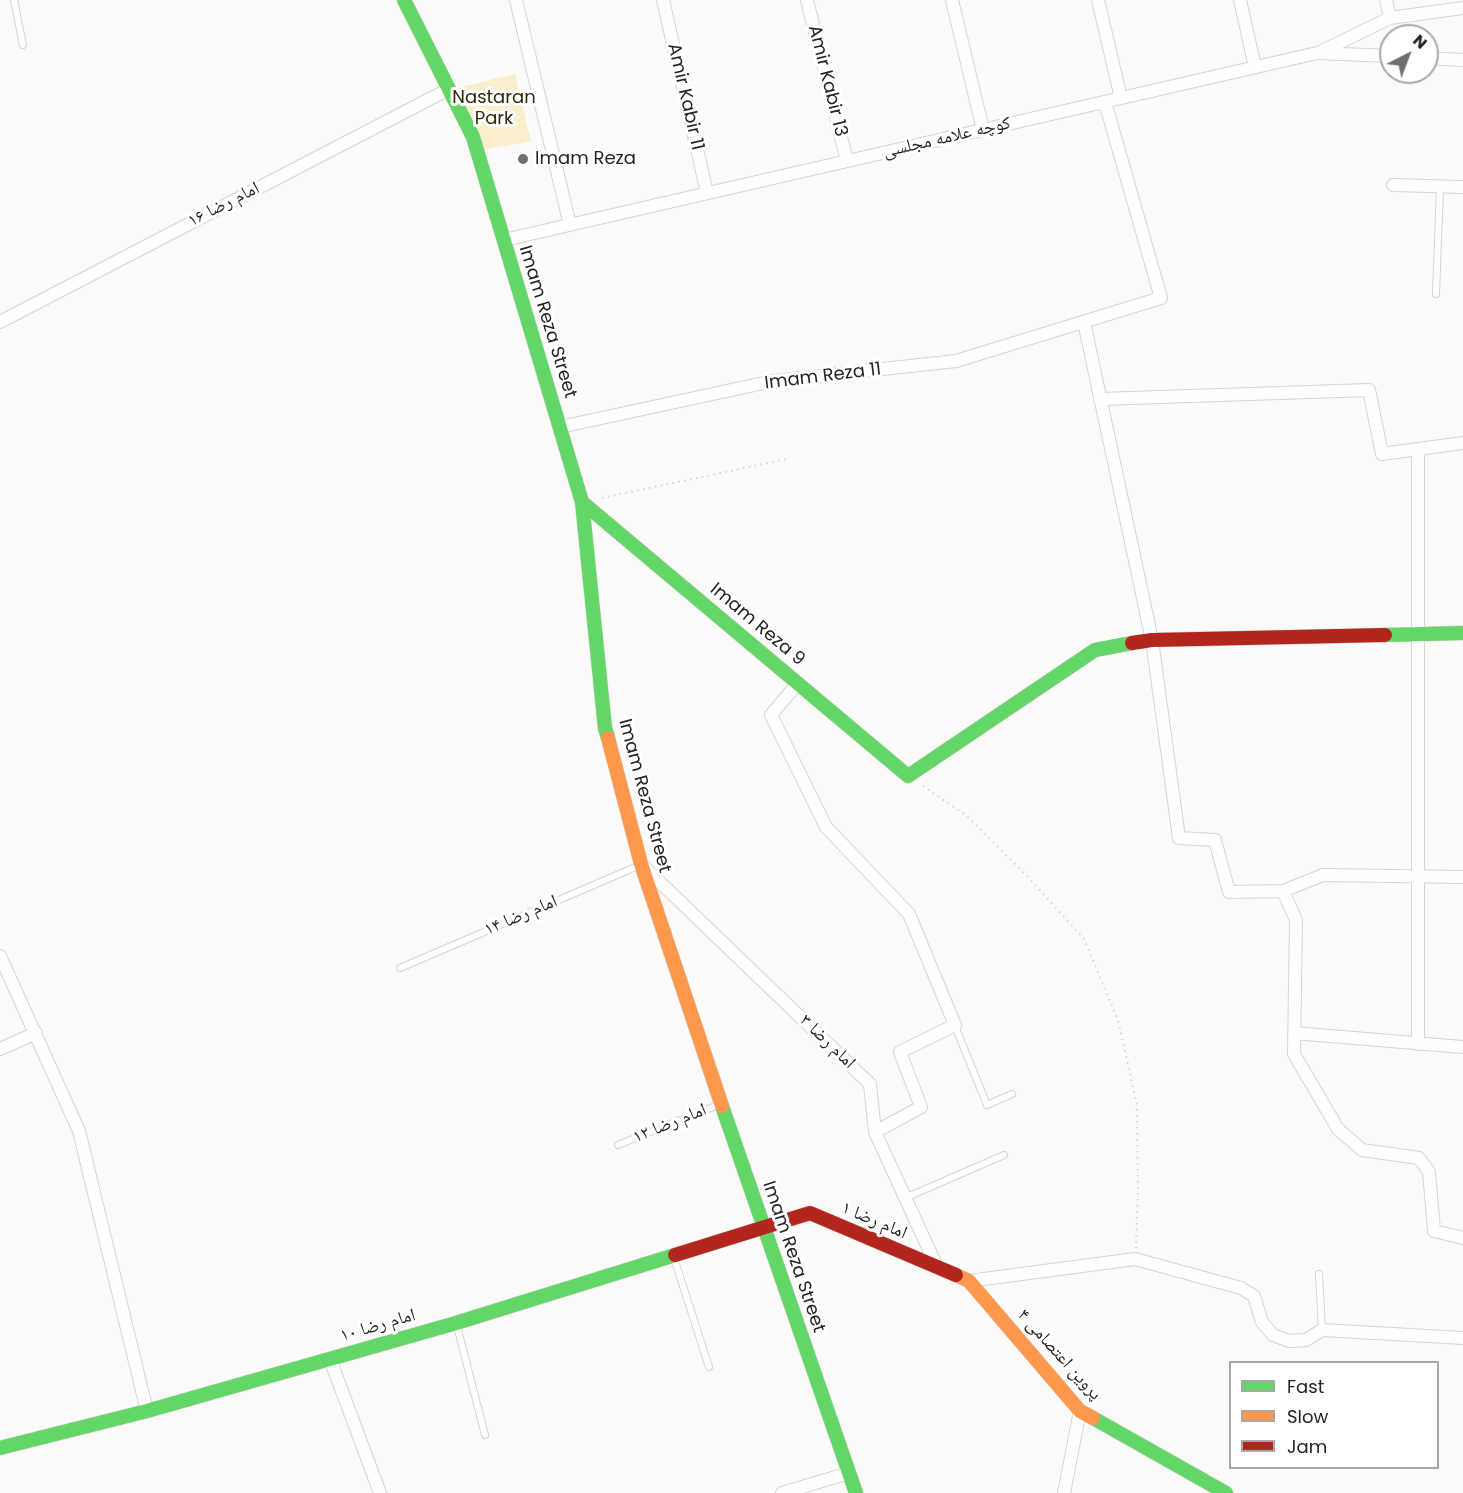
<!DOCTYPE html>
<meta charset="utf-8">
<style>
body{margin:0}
#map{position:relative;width:1463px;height:1493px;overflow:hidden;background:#fcfbfa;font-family:Poppins,sans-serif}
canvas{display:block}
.legend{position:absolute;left:1229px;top:1361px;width:210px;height:108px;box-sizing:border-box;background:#fff;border:2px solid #a8a7a5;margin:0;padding:8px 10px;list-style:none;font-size:18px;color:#26221f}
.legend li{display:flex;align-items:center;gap:12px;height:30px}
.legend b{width:30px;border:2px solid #a8a7a5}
.north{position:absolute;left:1379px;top:24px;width:60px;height:60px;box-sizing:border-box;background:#fff;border:2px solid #a8a7a5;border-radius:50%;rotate:42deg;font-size:16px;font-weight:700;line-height:24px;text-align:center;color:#26221f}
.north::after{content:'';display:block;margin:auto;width:21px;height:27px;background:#716e6c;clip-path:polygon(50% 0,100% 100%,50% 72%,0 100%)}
</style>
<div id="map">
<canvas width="1463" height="1493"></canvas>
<ul class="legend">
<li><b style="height:8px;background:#63d668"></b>Fast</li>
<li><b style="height:8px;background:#ff974d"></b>Slow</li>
<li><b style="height:8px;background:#b3261e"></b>Jam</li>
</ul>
<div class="north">N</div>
</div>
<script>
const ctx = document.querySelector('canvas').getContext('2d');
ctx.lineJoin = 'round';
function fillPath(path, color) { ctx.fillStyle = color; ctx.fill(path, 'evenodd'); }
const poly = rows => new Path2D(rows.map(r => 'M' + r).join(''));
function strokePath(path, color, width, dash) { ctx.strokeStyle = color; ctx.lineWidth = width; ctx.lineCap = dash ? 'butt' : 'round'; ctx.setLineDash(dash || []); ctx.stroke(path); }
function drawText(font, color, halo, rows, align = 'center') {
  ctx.font = font + ' Poppins,"Noto Naskh Arabic",sans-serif'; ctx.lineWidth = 6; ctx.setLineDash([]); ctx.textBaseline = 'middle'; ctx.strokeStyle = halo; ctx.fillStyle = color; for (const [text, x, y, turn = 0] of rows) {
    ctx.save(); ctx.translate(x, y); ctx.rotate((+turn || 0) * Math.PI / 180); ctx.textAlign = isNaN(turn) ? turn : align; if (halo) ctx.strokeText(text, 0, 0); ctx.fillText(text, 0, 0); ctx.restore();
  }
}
const green = poly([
 [515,74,531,141,483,150,456,88]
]);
const path = poly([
 [602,498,787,459],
 [923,786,967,816,1027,876,1084,939,1118,1020,1137,1105,1138,1192,1136,1248]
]);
const lane = poly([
 [14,0,23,45],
 [1436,294,1440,187],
 [400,968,638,866],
 [955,1026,987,1105,1012,1094],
 [618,1145,718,1105],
 [905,1198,1004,1155],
 [674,1258,709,1367],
 [1319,1274,1322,1330],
 [457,1326,485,1435]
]);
const street = poly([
 [516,0,570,225],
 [663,0,707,193],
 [807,0,847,161],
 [952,0,983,130],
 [1098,0,1121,98],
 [1240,0,1255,67],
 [1386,0,1390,18],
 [1320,52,1390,18,1463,8],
 [1427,58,1463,60],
 [1393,185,1463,187],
 [504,240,1317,53,1391,56],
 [0,322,449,89],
 [1084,322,1152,640,1179,838,1215,840,1229,892,1283,891,1323,875,1463,877],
 [1100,399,1369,390,1382,454,1463,443],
 [560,427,773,381,956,361,1161,298,1105,102],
 [798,683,771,715,826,827,909,914,955,1025,900,1052,921,1107,875,1132],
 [643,866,870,1084,875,1132,937,1267],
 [1283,891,1296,920,1294,1054,1338,1129,1362,1150,1419,1158,1429,1172,1434,1231,1463,1238],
 [0,956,79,1131,147,1411],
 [1294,1033,1463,1047],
 [1418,1044,1418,449],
 [0,1049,36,1033],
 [969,1281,1135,1259,1241,1288,1254,1296,1262,1322,1273,1335,1289,1341,1306,1340,1322,1330,1463,1338],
 [330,1359,380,1493],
 [782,1493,849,1473],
 [1064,1493,1080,1411]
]);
const fast = poly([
 [404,0,473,137,582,502,605,728,608,738],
 [582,502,908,776,1095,650,1132,643],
 [1385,635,1463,633],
 [722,1106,856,1493],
 [1093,1418,1226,1493],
 [0,1448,147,1411,456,1323,675,1255]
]);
const slow = poly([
 [608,738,641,864,722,1106],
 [956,1275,969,1281,1080,1411,1093,1418]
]);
const jam = poly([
 [1132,643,1152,640,1385,635],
 [675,1255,810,1213,956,1275]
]);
const markers = [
 [523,159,6,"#716e6c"]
];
const streetNames = [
 ["Amir Kabir 13",827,81,76],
 ["Amir Kabir 11",685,97,77],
 ["کوچه علامه مجلسی",947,138,-13],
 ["امام رضا ۱۶",224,205,-27],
 ["Imam Reza Street",547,322,73],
 ["Imam Reza 11",823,377,-7],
 ["Imam Reza 9",757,625,40],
 ["Imam Reza Street",644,796,75],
 ["امام رضا ۱۴",521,916,-23],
 ["امام رضا ۳",827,1042,44],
 ["امام رضا ۱۲",670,1124,-22],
 ["امام رضا ۱",874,1221,23],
 ["Imam Reza Street",793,1257,71],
 ["امام رضا ۱۰",378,1326,-16],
 ["پروین اعتصامی ۴",1059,1355,48]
];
const parkNames = [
 ["Nastaran",494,98],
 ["Park",494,119]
];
const poiNames = [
 ["Imam Reza",535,159]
];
fillPath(green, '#f9efcc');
strokePath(lane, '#d8d5d3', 8);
strokePath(street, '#d8d5d3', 14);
strokePath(fast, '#d8d5d3', 15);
strokePath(slow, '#d8d5d3', 15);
strokePath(jam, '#d8d5d3', 15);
strokePath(path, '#d5d5d5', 2, [1.5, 4.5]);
strokePath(lane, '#fffefe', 6);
strokePath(street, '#fffefe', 12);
strokePath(fast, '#63d668', 14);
strokePath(slow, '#ff974d', 14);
strokePath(jam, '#b3261e', 14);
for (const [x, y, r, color] of markers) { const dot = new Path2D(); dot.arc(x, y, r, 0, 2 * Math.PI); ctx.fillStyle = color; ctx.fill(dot); strokePath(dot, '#fff', 2); }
drawText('18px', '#26221f', '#fff', streetNames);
drawText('18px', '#312909', '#fff', parkNames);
drawText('18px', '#26221f', '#fff', poiNames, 'left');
</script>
